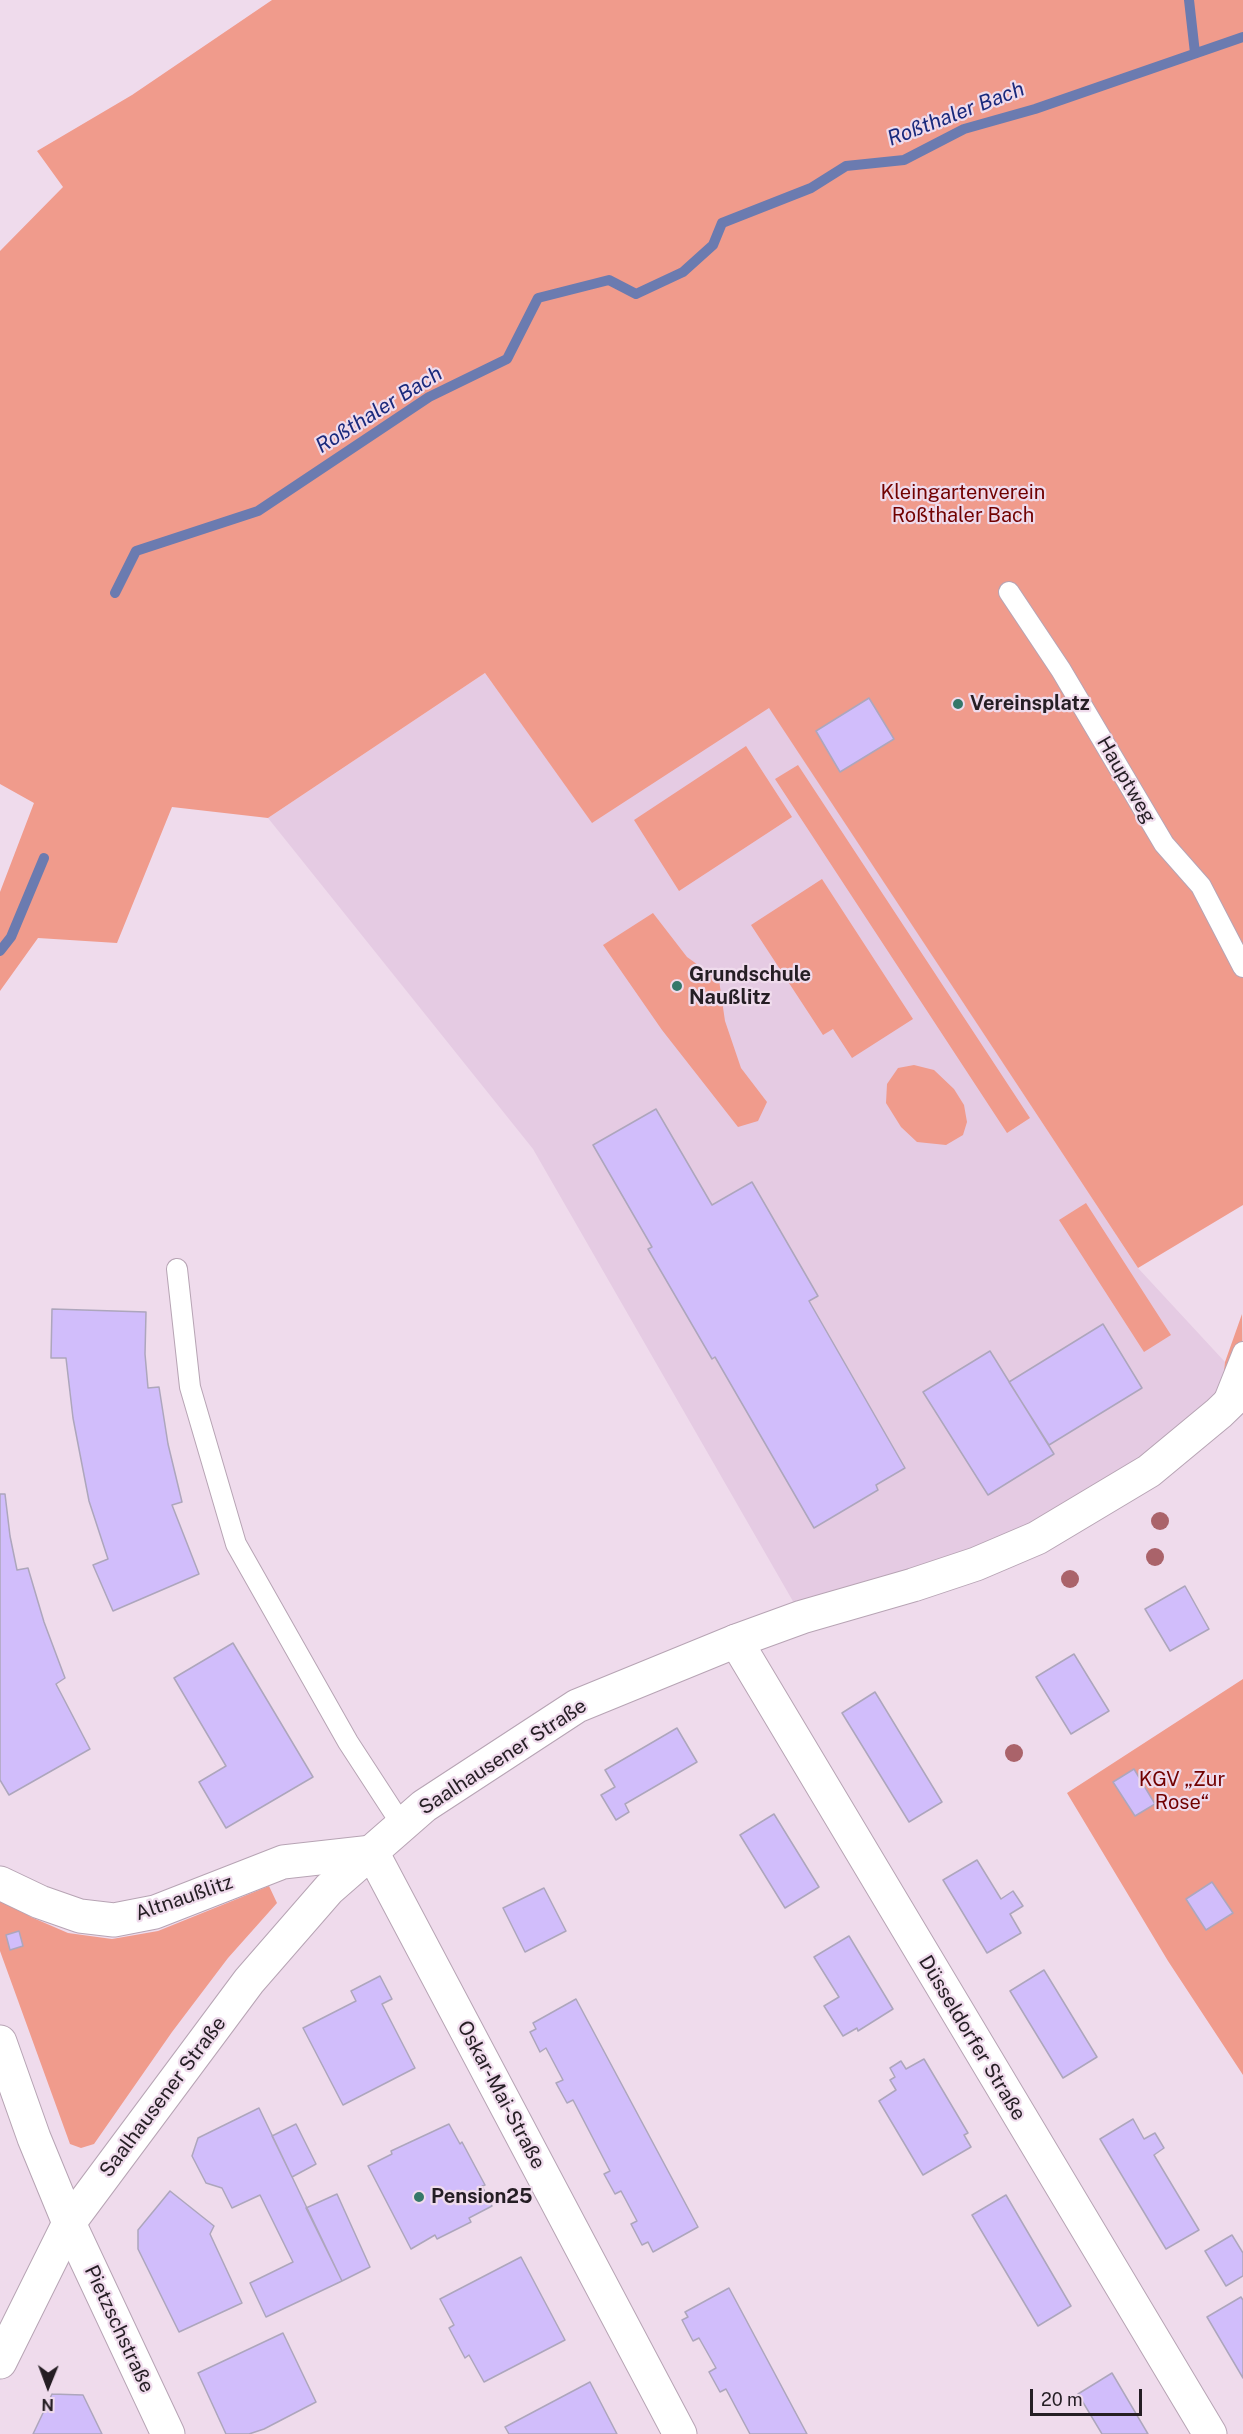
<!DOCTYPE html>
<meta charset="utf-8">
<style>
body{margin:0}
#map{position:relative;width:1243px;height:2434px;overflow:hidden;background:#efdbec;font-family:"Public Sans",sans-serif}
canvas{display:block}
.north{position:absolute;left:18px;top:2356px;width:60px;height:60px;-webkit-text-stroke:4px #efdbec;paint-order:stroke;rotate:181deg;font-size:16px;font-weight:700;line-height:24px;text-align:center;color:#251e24}
.north::after{content:'';display:block;margin:auto;width:21px;height:27px;background:#251e24;clip-path:polygon(50% 0,100% 100%,50% 72%,0 100%)}
.scale{position:absolute;left:1030px;top:2389px;width:112px;height:27px;box-sizing:border-box;border:3px solid #251e24;border-top:0;padding-left:8px;font-size:18px;line-height:21px;white-space:nowrap;color:#251e24;-webkit-text-stroke:4px #efdbec;paint-order:stroke}
</style>
<div id="map">
<canvas width="1243" height="2434"></canvas>
<div class="north">N</div>
<div class="scale">20 m</div>
</div>
<script>
const ctx = document.querySelector('canvas').getContext('2d');
ctx.lineJoin = 'round';
function fillPath(path, color) { ctx.fillStyle = color; ctx.fill(path, 'evenodd'); }
const poly = rows => new Path2D(rows.map(r => 'M' + r).join(''));
function strokePath(path, color, width, dash) { ctx.strokeStyle = color; ctx.lineWidth = width; ctx.lineCap = dash ? 'butt' : 'round'; ctx.setLineDash(dash || []); ctx.stroke(path); }
function drawText(font, color, halo, rows, align = 'center') {
  ctx.font = font + ' "Public Sans",sans-serif'; ctx.lineWidth = 4.5; ctx.setLineDash([]); ctx.textBaseline = 'middle'; ctx.strokeStyle = halo; ctx.fillStyle = color; for (const [text, x, y, turn = 0] of rows) {
    ctx.save(); ctx.translate(x, y); ctx.rotate((+turn || 0) * Math.PI / 180); ctx.textAlign = isNaN(turn) ? turn : align; if (halo) ctx.strokeText(text, 0, 0); ctx.fillText(text, 0, 0); ctx.restore();
  }
}
const built = poly([
 [485,673,592,822,769,707,1138,1268,1225,1362,1219,1413,1108,1496,802,1617,533,1149,268,818]
]);
const green = poly([
 [272,0,1243,0,1243,1205,1138,1268,769,708,592,823,485,673,268,818,172,807,117,943,38,938,0,991,0,892,34,803,0,784,0,251,63,187,37,151,132,95],
 [746,746,792,817,679,891,634,820],
 [798,765,1030,1118,1007,1133,775,779],
 [822,879,913,1019,852,1058,833,1029,823,1035,751,925],
 [653,913,687,957,719,980,725,1021,741,1068,767,1102,758,1121,738,1127,662,1030,603,945],
 [914,1065,934,1070,954,1089,964,1105,967,1122,963,1135,946,1145,917,1142,901,1127,886,1103,887,1084,898,1068],
 [1086,1203,1171,1335,1144,1352,1059,1220],
 [1242,1314,1243,1390,1219,1413,1225,1362],
 [1243,1679,1243,2075,1168,1961,1067,1793],
 [269,1886,277,1903,228,1958,172,2032,94,2144,81,2148,70,2144,0,1951,0,1898,31,1917,68,1933,112,1939,158,1931]
]);
const stream = poly([
 [1189,0,1195,53],
 [115,593,136,551,258,511,429,397,507,359,538,298,609,280,636,294,683,272,713,245,722,223,811,188,846,166,904,160,964,129,1035,109,1243,37],
 [0,951,11,937,44,858]
]);
const building = poly([
 [869,698,894,739,840,772,816,731,869,698],
 [656,1109,712,1205,752,1182,818,1296,809,1301,905,1468,876,1485,878,1490,814,1528,715,1357,712,1359,648,1249,652,1247,593,1145,656,1109],
 [52,1309,146,1312,145,1354,148,1388,159,1387,168,1444,182,1502,172,1505,199,1574,113,1611,93,1565,108,1559,89,1501,73,1418,66,1358,51,1358,52,1309],
 [1103,1324,1142,1388,1049,1445,1009,1382,1103,1324],
 [990,1351,1054,1454,988,1495,923,1392,990,1351],
 [0,1494,5,1494,10,1536,17,1570,28,1568,44,1622,65,1678,56,1684,90,1749,9,1795,0,1780,0,1494],
 [1185,1586,1209,1629,1170,1651,1145,1609,1185,1586],
 [233,1643,313,1777,226,1828,199,1782,226,1766,174,1678,233,1643],
 [1074,1654,1109,1711,1071,1734,1036,1677,1074,1654],
 [875,1692,942,1802,909,1822,842,1713,875,1692],
 [677,1728,697,1762,625,1804,629,1812,616,1820,601,1795,615,1787,605,1770,677,1728],
 [1134,1769,1155,1804,1135,1816,1113,1782,1134,1769],
 [774,1814,819,1887,785,1908,740,1835,774,1814],
 [977,1860,1001,1899,1013,1891,1023,1906,1010,1914,1021,1933,987,1953,943,1880,977,1860],
 [1212,1882,1233,1913,1206,1930,1186,1899,1212,1882],
 [544,1888,566,1931,525,1952,503,1908,544,1888],
 [19,1931,23,1946,10,1950,6,1935,19,1931],
 [849,1936,893,2009,858,2031,857,2028,843,2036,824,2006,839,1997,814,1957,849,1936],
 [1044,1970,1097,2057,1063,2078,1010,1991,1044,1970],
 [380,1976,392,1999,382,2004,415,2068,343,2105,303,2028,356,2001,351,1991,380,1976],
 [576,1999,698,2227,653,2252,648,2242,642,2245,631,2224,637,2221,621,2191,615,2194,604,2174,610,2171,573,2100,567,2103,556,2083,563,2080,546,2048,540,2052,530,2032,536,2029,533,2023,576,1999],
 [924,2059,968,2133,964,2135,971,2147,923,2175,879,2101,896,2090,890,2080,895,2077,890,2068,901,2061,906,2069,924,2059],
 [259,2108,342,2281,266,2317,250,2283,293,2262,260,2195,232,2208,222,2188,206,2183,192,2156,198,2138,259,2108],
 [1133,2119,1144,2139,1155,2133,1164,2148,1154,2155,1199,2230,1166,2249,1100,2139,1133,2119],
 [296,2124,316,2164,292,2177,272,2136,296,2124],
 [449,2124,460,2144,462,2142,485,2185,482,2186,492,2206,469,2218,471,2222,437,2239,435,2235,411,2249,368,2166,392,2154,391,2151,449,2124],
 [170,2191,214,2226,210,2234,242,2303,179,2332,138,2249,138,2230,170,2191],
 [337,2194,370,2267,342,2281,306,2208,337,2194],
 [1006,2195,1071,2306,1038,2326,972,2215,1006,2195],
 [1232,2235,1243,2253,1243,2276,1226,2286,1205,2251,1232,2235],
 [521,2257,565,2340,484,2382,469,2355,465,2358,449,2328,454,2325,440,2299,521,2257],
 [729,2288,807,2434,750,2434,726,2389,720,2392,709,2372,716,2368,699,2338,693,2341,682,2320,688,2317,685,2312,729,2288],
 [1241,2297,1243,2300,1243,2378,1207,2317,1241,2297],
 [283,2333,316,2402,264,2429,249,2434,226,2434,198,2373,283,2333],
 [1112,2373,1148,2434,1102,2434,1078,2394,1112,2373],
 [590,2382,617,2434,509,2434,505,2427,590,2382],
 [52,2394,83,2395,102,2434,33,2434,52,2394]
]);
const service = poly([
 [1009,592,1061,670,1164,844,1201,886,1243,967],
 [177,1269,190,1387,236,1544,348,1742,402,1825],
 [1223,1402,1243,1352]
]);
const minor = poly([
 [736,1641,1210,2434],
 [0,1883,40,1902,80,1916,114,1920,155,1912,283,1862,372,1852,680,2434],
 [0,2042,34,2138,69,2223,168,2434]
]);
const tertiary = poly([
 [0,2362,69,2223,249,1981,329,1889,424,1806,577,1706,736,1641,802,1617,913,1585,976,1564,1037,1538,1149,1471,1219,1413,1243,1390]
]);
const trees = [
 [1160,1521],
 [1155,1557],
 [1070,1579],
 [1014,1753]
];
const markers = [
 [958,704,6,"#357869"],
 [677,986,6,"#357869"],
 [419,2197,6,"#357869"]
];
const parkNames = [
 ["Kleingartenverein",963,493],
 ["Roßthaler Bach",963,516],
 ["KGV „Zur",1182,1780],
 ["Rose“",1182,1803]
];
const poiNames = [
 ["Vereinsplatz",970,704],
 ["Grundschule",689,975],
 ["Naußlitz",689,998],
 ["Pension25",431,2197]
];
const streetNames = [
 ["Hauptweg",1126,780,60],
 ["Saalhausener Straße",503,1757,-33],
 ["Altnaußlitz",184,1898,-19],
 ["Düsseldorfer Straße",972,2038,59],
 ["Oskar-Mai-Straße",501,2095,62],
 ["Saalhausener Straße",163,2097,-53],
 ["Pietzschstraße",119,2329,65]
];
const waterNames = [
 ["Roßthaler Bach",956,114,-21],
 ["Roßthaler Bach",379,410,-32]
];
fillPath(built, '#e5cbe3');
fillPath(green, '#f09b8c');
strokePath(stream, '#6b7bb0', 10);
fillPath(building, '#d1bdfb');
strokePath(building, '#ada6bc', 1.5);
strokePath(service, '#b7a4b4', 22);
strokePath(minor, '#b7a4b4', 35);
strokePath(tertiary, '#b7a4b4', 35);
strokePath(service, '#fff', 20);
strokePath(minor, '#fff', 33);
strokePath(tertiary, '#fff', 33);
ctx.fillStyle = '#aa636a';
for (const [x, y] of trees) { ctx.beginPath(); ctx.arc(x, y, 9, 0, 2 * Math.PI); ctx.fill(); }
for (const [x, y, r, color] of markers) { const dot = new Path2D(); dot.arc(x, y, r, 0, 2 * Math.PI); ctx.fillStyle = color; ctx.fill(dot); strokePath(dot, '#efdbec', 2); }
drawText('20px', '#710100', '#efdbec', parkNames);
drawText('bold 20px', '#251e24', '#efdbec', poiNames, 'left');
drawText('20px', '#251e24', '#efdbec', streetNames);
drawText('italic 21px', '#19297c', '#efdbec', waterNames);
</script>
